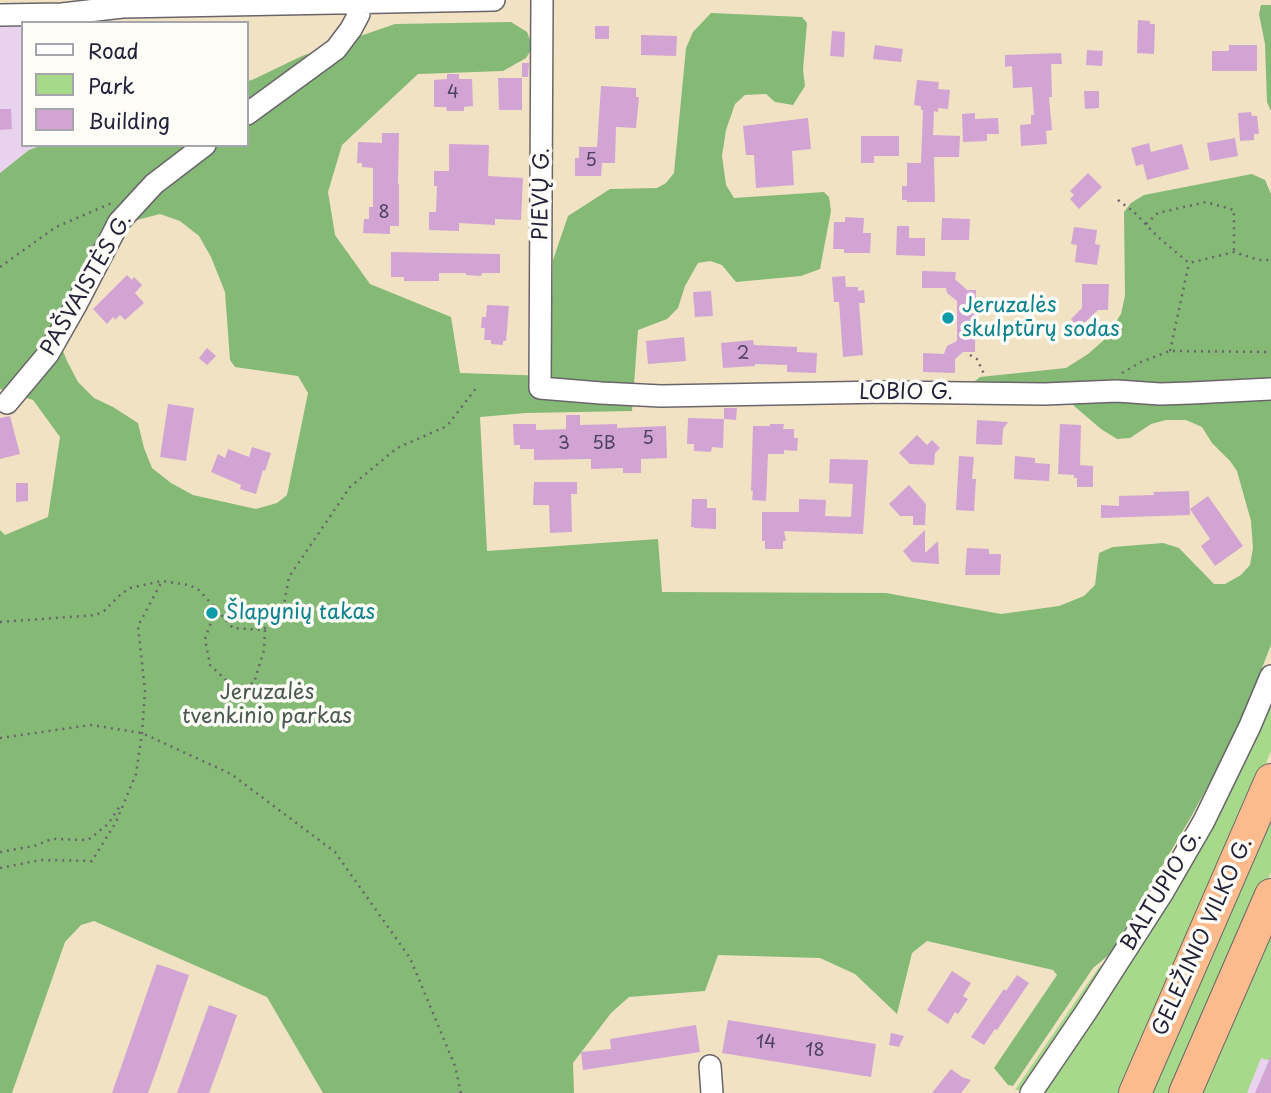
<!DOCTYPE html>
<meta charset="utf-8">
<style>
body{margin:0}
#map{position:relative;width:1271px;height:1093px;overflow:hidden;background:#f0e2c3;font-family:"Playpen Sans",sans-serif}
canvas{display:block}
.legend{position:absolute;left:21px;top:21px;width:228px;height:126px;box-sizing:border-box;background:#fdfcf7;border:2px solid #a5a5ac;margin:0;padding:9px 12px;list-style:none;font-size:21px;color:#22223b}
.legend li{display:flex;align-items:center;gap:14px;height:35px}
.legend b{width:35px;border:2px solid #a5a5ac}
</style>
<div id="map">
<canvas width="1271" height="1093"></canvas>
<ul class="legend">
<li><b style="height:9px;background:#fff"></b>Road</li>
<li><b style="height:19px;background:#a6da8a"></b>Park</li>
<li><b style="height:19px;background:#d2a4d4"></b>Building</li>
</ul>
</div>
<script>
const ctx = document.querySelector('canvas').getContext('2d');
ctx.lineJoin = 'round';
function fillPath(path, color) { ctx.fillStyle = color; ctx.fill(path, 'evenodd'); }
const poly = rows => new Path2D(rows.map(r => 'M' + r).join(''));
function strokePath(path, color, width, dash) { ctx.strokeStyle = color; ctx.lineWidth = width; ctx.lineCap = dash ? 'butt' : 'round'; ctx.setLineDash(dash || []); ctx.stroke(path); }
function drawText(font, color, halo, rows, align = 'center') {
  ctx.font = font + ' "Playpen Sans",sans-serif'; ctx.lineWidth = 7; ctx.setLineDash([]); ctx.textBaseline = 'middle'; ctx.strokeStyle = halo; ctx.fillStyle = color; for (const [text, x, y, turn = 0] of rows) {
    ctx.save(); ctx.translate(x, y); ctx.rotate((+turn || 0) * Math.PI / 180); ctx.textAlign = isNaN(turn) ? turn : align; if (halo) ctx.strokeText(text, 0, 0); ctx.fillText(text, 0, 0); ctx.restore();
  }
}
const built = poly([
 [0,25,23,25,23,145,43,145,29,150,0,173],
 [1261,1058,1271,1061,1271,1093,1247,1093]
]);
const green = poly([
 [1271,697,1271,751,1231,847,1122,1093,1042,1093],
 [1271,807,1271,872,1174,1093,1146,1093],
 [1271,924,1271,1061,1261,1058,1247,1093,1201,1093],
 [1112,958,1023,1090,1015,1090,1099,967]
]);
const forest = poly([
 [1261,5,1271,5,1271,111,1267,102,1265,44,1259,14],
 [711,13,802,17,807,23,803,70,805,86,793,105,775,102,766,94,745,95,735,104,726,130,722,156,726,185,734,198,824,192,829,197,831,211,820,269,801,276,736,282,722,265,710,261,698,263,685,286,678,308,667,319,638,330,632,411,526,413,480,417,487,551,658,539,662,592,886,593,1001,614,1059,606,1084,596,1095,585,1099,553,1113,547,1163,543,1179,548,1214,584,1225,584,1241,575,1250,565,1253,548,1251,521,1237,471,1230,461,1212,443,1202,427,1186,420,1166,420,1151,424,1130,438,1117,439,1101,429,1066,399,977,387,975,381,980,377,1066,368,1088,354,1104,340,1121,314,1125,296,1124,212,1131,203,1144,195,1252,174,1265,180,1271,194,1271,645,1237,732,1191,817,1110,954,1093,968,1013,1086,1008,1085,994,1068,1057,975,1053,970,927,941,912,953,897,1014,855,974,820,958,718,955,705,991,629,997,611,1013,573,1063,574,1093,323,1093,267,997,94,921,81,925,65,942,12,1093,0,1093,0,530,5,535,48,517,60,437,33,400,0,389,0,173,29,150,43,145,247,145,247,81,252,80,302,56,395,24,511,22,527,32,533,47,526,58,503,71,418,74,342,145,328,192,335,235,370,284,451,317,460,373,550,376,553,260,568,216,610,189,657,188,666,183,674,173,686,48,693,32],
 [160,214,180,221,199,236,211,257,225,292,230,360,235,367,298,376,308,393,287,495,277,503,256,509,193,495,171,483,152,468,144,448,138,423,113,407,94,398,78,382,67,361,59,341,100,245,133,221]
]);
const building = poly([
 [1138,20,1150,21,1150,24,1155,24,1154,54,1137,53],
 [595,26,609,26,609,39,595,39],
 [832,31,845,32,844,57,830,56],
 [641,35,677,36,676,56,641,55],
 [875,45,903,49,901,62,873,59],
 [1229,45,1257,45,1257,71,1212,71,1212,51,1229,51],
 [1087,50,1103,51,1102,66,1086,65],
 [1061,53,1062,64,1051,64,1052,97,1049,97,1052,130,1046,131,1047,144,1021,146,1020,125,1031,124,1031,115,1034,115,1032,87,1013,88,1012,66,1005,67,1005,55],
 [522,63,529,63,528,77,522,77],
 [447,74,459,74,459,79,472,79,473,106,464,107,464,111,447,111,446,107,434,107,434,80,447,79],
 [498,78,522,78,522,110,499,110],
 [917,80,939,82,938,89,950,90,948,109,938,108,938,112,934,111,933,135,960,136,959,157,934,157,935,202,907,202,907,200,902,200,902,186,907,186,907,163,921,163,923,110,921,110,921,106,914,105],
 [601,86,636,88,636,97,639,97,636,128,616,127,615,163,602,163,601,176,575,176,575,158,579,158,579,147,597,147],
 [1084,91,1099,91,1099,108,1085,109],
 [0,109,11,109,12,129,0,130],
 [1251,112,1252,116,1257,116,1259,134,1254,134,1254,140,1240,141,1238,113],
 [975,113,975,119,998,118,999,134,987,134,987,141,963,142,962,114],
 [808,118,811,149,792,151,794,185,756,188,754,155,746,155,743,126],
 [382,133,399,133,398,184,399,184,399,226,390,226,390,234,363,233,364,219,369,219,369,207,373,207,373,168,362,167,362,163,357,163,358,142,382,143],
 [861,136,899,136,899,156,874,156,874,163,861,163],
 [1235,138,1238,156,1210,161,1207,143],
 [1149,143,1151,152,1182,144,1189,169,1147,180,1143,164,1136,166,1131,148],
 [449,144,489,145,488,176,523,178,521,220,495,219,495,225,459,223,459,231,429,230,429,212,436,212,437,186,434,186,434,171,449,171],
 [1088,173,1102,187,1079,209,1070,199,1074,195,1070,191],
 [845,217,864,218,863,233,871,233,870,253,844,253,844,249,833,249,834,222,845,222],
 [942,218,970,219,969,240,941,240],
 [897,226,909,226,909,238,925,238,925,256,896,255],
 [1074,227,1097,230,1095,244,1100,245,1097,265,1075,262,1077,245,1071,244],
 [391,252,500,254,500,273,482,273,481,276,466,275,466,273,439,273,439,281,404,281,404,277,391,277],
 [922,271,956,272,955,279,967,290,976,290,975,352,963,352,955,359,955,373,923,372,923,353,944,354,947,346,957,341,957,301,947,293,946,288,922,288],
 [127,275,132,280,134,277,142,285,135,293,144,303,125,320,120,315,115,320,113,317,107,324,93,309],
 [845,276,846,287,858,287,858,291,864,290,865,303,859,303,863,355,843,357,839,302,834,302,832,277],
 [1082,284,1109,284,1108,310,1098,310,1079,328,1071,319,1082,308],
 [711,291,713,316,695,317,693,292],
 [487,305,509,306,506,341,503,341,503,345,491,344,491,340,484,340,485,328,481,328,482,317,486,317],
 [684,337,686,361,648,364,646,341],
 [753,340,754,345,797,347,797,352,817,353,816,373,787,372,787,365,755,364,755,366,723,368,721,343],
 [207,348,216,356,207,365,199,358],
 [168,404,194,408,186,461,160,457],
 [724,408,737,408,736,420,724,419,723,448,712,447,711,452,694,451,694,444,687,444,688,418,724,419],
 [566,415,580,415,580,425,617,424,617,428,666,426,667,458,641,459,641,473,623,473,623,468,591,469,591,459,534,460,534,449,520,449,520,445,514,445,513,424,536,424,536,430,566,429],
 [10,416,20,454,0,459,0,418],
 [977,420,1008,422,1003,429,1002,445,976,444],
 [770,424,784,424,783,429,794,429,794,438,798,438,797,451,784,450,784,454,768,454,766,501,752,500,753,491,751,491,753,426,770,426],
 [1060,424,1081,425,1080,465,1093,466,1093,487,1077,487,1077,478,1074,478,1074,475,1058,474],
 [917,435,927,445,932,440,940,448,935,453,934,465,910,464,899,453],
 [252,447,271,453,265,471,263,470,256,494,240,489,241,485,211,472,218,454,225,458,228,449,249,457],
 [959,456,974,457,972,479,976,479,974,511,956,510],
 [1015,456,1035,458,1035,463,1050,464,1049,481,1014,479],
 [830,459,868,460,863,534,784,531,786,541,783,541,783,549,765,549,765,541,762,541,762,512,799,512,799,499,826,500,825,516,851,517,853,484,829,483],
 [534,482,577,482,577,494,571,494,572,532,550,533,549,505,533,505],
 [16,483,28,483,28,501,16,502],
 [909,485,926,504,925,525,913,525,913,516,900,516,889,504],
 [1189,491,1190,515,1101,518,1101,505,1119,506,1119,496,1154,495,1153,492],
 [1208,496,1243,546,1215,566,1201,546,1210,539,1190,509],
 [692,499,707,499,707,508,716,508,716,529,694,528,694,527,691,527],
 [925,530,925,553,938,541,939,564,912,562,903,551],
 [967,548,989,549,989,554,1001,554,1000,575,965,575],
 [157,964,189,975,159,1063,148,1093,112,1093],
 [952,971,971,983,963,996,968,999,958,1014,955,1012,948,1024,927,1010],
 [1017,975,1029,983,997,1030,995,1029,984,1045,971,1037,1004,989,1006,991],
 [209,1005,237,1015,222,1058,209,1093,177,1093],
 [728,1020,876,1044,871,1077,722,1053],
 [696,1025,700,1052,583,1070,581,1052,611,1049,610,1039],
 [891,1033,904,1036,899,1047,889,1045],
 [1271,1056,1271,1093,1255,1093],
 [951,1069,962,1077,971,1080,961,1093,932,1093]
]);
const path = poly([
 [1118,200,1134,212,1158,237,1189,263,1234,252,1259,260,1271,260],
 [1146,224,1158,213,1206,202,1234,210,1234,252],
 [0,267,56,227,112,203],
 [1170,351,1189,263],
 [970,355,977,359,985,376],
 [1122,373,1141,362,1170,351,1271,352],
 [216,611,214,614,205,639,210,665,228,682,240,686,254,683,264,650,265,629],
 [0,622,96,615,104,611,121,594,130,588,162,581,189,585,199,590,233,628,263,630,283,610,289,577,350,487,397,448,447,426,477,387],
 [0,738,91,725,142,733,231,774,335,852,410,958,455,1066,461,1093],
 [0,852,34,846,52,839,88,840,108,824,120,806],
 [0,868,41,860,92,861,116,822,136,774,142,733,145,691,138,626,161,583]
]);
const minor = poly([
 [542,0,540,388,601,393,661,396,885,392,1045,394,1117,391,1160,394,1191,393,1271,389],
 [0,15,62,14,122,7,494,0],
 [247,114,336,49,351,29,359,14,359,2],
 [7,403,48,354,77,303,119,222,154,184,205,145],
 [710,1066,712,1093],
 [1031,1093,1086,1012,1163,892,1204,821,1250,726,1271,676]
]);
const highway = poly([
 [1135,1093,1271,780],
 [1185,1093,1271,895]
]);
const markers = [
 [948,318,7,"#0f9aa8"],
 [212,613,7,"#0f9aa8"]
];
const numberNames = [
 ["4",453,93],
 ["5",591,161],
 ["8",384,213],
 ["2",743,354],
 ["5",648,439],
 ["3",564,444],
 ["5B",604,444],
 ["14",766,1043],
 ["18",815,1051]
];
const streetNames = [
 ["PIEVŲ G.",542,194,-89],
 ["PAŠVAISTĖS G.",87,285,-60],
 ["LOBIO G.",906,393],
 ["BALTUPIO G.",1162,891,-59],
 ["GELEŽINIO VILKO G.",1203,937,-66]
];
const cultureNames = [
 ["Jeruzalės",962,306],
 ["skulptūrų sodas",962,330],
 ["Šlapynių takas",226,613]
];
const parkNames = [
 ["Jeruzalės",267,693],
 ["tvenkinio parkas",267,717]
];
fillPath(built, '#e8d2ee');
fillPath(green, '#a6da8a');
fillPath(forest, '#84ba76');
fillPath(building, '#d2a4d4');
strokePath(minor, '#6a656b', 24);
strokePath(highway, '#6a656b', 34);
strokePath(path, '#6a656b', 2.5, [2, 5]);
strokePath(minor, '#fff', 21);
strokePath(highway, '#fbbb8c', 32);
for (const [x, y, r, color] of markers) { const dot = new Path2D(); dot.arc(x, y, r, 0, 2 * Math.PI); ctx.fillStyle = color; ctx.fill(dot); strokePath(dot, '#fdfcf7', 2.5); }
drawText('18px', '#4e4261', null, numberNames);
drawText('21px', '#22223b', '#fdfcf7', streetNames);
drawText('21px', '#0d838f', '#fdfcf7', cultureNames, 'left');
drawText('21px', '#4a5953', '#fdfcf7', parkNames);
</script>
